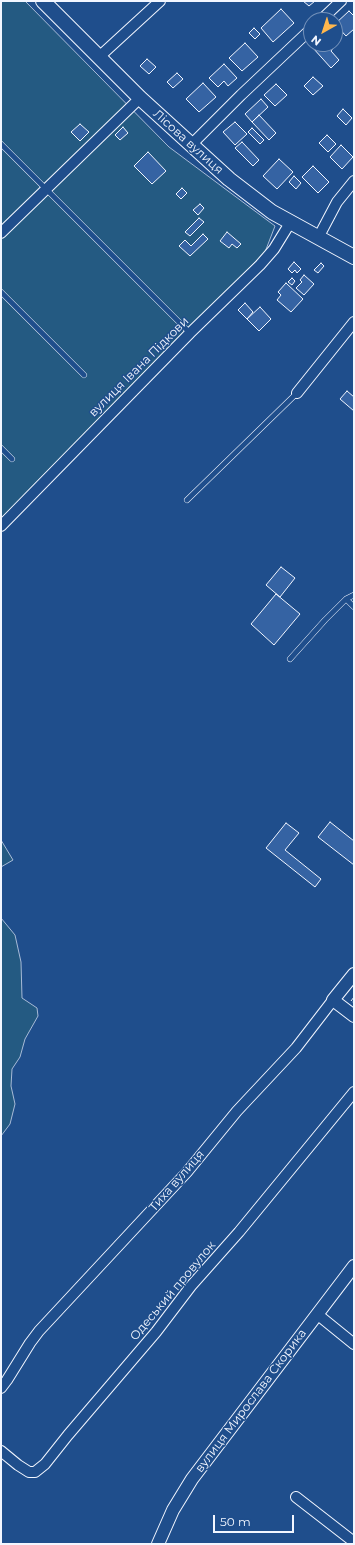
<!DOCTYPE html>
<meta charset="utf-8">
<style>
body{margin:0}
#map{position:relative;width:355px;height:1545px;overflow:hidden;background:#1f4e8c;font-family:Montserrat,sans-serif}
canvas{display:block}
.frame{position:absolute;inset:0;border:2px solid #f2f6ff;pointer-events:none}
.north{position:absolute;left:303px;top:12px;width:40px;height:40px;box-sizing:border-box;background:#1f4e8c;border:1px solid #7391ba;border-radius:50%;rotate:219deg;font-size:11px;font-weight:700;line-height:16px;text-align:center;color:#f2f6ff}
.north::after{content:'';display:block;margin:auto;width:14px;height:18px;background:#ffb74d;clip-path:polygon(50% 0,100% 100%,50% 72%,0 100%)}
.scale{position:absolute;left:213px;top:1515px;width:81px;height:18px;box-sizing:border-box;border:2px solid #f2f6ff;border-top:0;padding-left:5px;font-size:12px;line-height:14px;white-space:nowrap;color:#f2f6ff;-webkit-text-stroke:3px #1f4e8c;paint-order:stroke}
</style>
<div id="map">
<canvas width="355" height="1545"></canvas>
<div class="frame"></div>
<div class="north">N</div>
<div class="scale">50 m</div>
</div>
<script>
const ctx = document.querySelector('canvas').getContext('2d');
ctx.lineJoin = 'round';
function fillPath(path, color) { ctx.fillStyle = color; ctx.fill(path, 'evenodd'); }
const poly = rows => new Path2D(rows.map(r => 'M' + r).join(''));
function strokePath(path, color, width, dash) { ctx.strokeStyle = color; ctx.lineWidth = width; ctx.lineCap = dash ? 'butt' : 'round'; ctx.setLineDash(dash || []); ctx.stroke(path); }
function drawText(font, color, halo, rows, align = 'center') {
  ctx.font = font + ' Montserrat,sans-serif'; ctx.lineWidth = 3; ctx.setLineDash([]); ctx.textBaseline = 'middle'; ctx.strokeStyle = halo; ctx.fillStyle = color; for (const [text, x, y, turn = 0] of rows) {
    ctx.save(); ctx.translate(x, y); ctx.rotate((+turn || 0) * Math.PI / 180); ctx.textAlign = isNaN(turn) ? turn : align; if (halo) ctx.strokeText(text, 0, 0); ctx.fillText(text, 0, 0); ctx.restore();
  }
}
const green = poly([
 [1,1,25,1,169,147,275,226,265,252,1,518,1,1],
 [1,840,13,860,1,867,1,840],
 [1,918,15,935,21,962,22,998,37,1008,38,1016,25,1039,20,1057,12,1069,11,1086,15,1104,10,1124,1,1136,1,918]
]);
const building = poly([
 [303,1,315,1,309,6,303,1],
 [281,9,294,23,273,42,261,28,281,9],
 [349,11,354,16,354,29,346,36,335,24,349,11],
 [254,28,260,34,255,39,249,33,254,28],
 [245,43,258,57,242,71,229,58,245,43],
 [317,44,333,44,335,46,331,51,339,60,331,68,313,48,317,44],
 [147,59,156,67,149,74,140,66,147,59],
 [224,64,237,78,228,86,224,81,218,87,209,78,224,64],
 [177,73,183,79,173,88,167,82,177,73],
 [313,77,323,86,313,95,304,86,313,77],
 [203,83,216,97,199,112,186,99,203,83],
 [276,84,287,95,275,106,264,95,276,84],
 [261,99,268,107,252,122,245,114,261,99],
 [343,109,352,118,346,125,337,116,343,109],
 [259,115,276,133,269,140,252,122,259,115],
 [235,122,247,134,235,145,223,132,235,122],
 [80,124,89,132,80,141,71,132,80,124],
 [123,127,128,133,120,140,115,135,123,127],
 [252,128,264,140,260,144,248,132,252,128],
 [327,135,336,144,328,152,319,143,327,135],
 [242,142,259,160,253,166,235,148,242,142],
 [341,145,353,157,342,169,330,157,341,145],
 [148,152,166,171,152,184,134,166,148,152],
 [279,159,293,172,277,189,263,176,279,159],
 [313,166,329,182,318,193,302,177,313,166],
 [294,176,301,183,296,189,289,182,294,176],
 [182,188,187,193,181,199,176,194,182,188],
 [200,204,204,208,198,215,193,210,200,204],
 [199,218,204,222,190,236,185,232,199,218],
 [227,232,241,244,237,248,232,244,229,248,220,241,227,232],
 [203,234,208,239,190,256,179,246,185,240,191,246,203,234],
 [294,262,301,269,297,273,295,270,292,273,288,269,294,262],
 [321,263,324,266,318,273,314,270,321,263],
 [304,275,314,284,304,295,296,288,302,282,300,280,304,275],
 [292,278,295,281,292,285,288,282,292,278],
 [286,283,303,299,291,312,277,300,281,295,278,292,286,283],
 [245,303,253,312,247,319,238,310,245,303],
 [260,307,271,319,259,331,247,319,260,307],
 [347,391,354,397,354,411,340,399,347,391],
 [281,567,295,578,280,597,266,585,281,567],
 [276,594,300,614,274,645,251,624,276,594],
 [330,822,354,841,354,865,318,837,330,822],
 [286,823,299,833,285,850,321,879,315,887,266,848,286,823]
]);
const service = poly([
 [1,144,190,333],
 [1,292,84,375],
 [1,448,12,459],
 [187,500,297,393],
 [346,599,354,607],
 [290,659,325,620,346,599,354,595]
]);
const minor = poly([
 [321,20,341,1],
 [99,57,160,1],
 [191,145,241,95,311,29],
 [1,233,140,98],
 [318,238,337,202,354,181],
 [297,393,354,322],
 [1,526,190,333,260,265,274,249,290,223],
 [317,1314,354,1344],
 [1,1388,7,1380,30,1343,39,1331,187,1172,237,1111,296,1048,333,1000],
 [1,1451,18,1465,29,1472,35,1472,45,1464,68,1435,156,1332,191,1286,239,1232,354,1092],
 [296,1497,354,1542]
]);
const tertiary = poly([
 [354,974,333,1000,354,1016],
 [158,1544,173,1510,192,1479,354,1266]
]);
const secondary = poly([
 [43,1,140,98,229,179,272,212,354,257]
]);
const fence = poly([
 [354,997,351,1001,354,1003]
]);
const streetNames = [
 ["Лісова вулиця",188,142,42],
 ["вулиця Івана Підкови",139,367,-45],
 ["Тиха вулиця",177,1181,-49],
 ["Одеський провулок",173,1291,-50],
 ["вулиця Мирослава Скорика",251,1401,-53]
];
fillPath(green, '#245a82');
strokePath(green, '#a8bbd7', 1);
fillPath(building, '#3563a3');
strokePath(building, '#f2f6ff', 1);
strokePath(service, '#f2f6ff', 6);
strokePath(minor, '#f2f6ff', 12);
strokePath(tertiary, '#f2f6ff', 14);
strokePath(secondary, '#f2f6ff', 16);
strokePath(service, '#1f4e8c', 5);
strokePath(minor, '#1f4e8c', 10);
strokePath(tertiary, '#1f4e8c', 12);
strokePath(secondary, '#1f4e8c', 14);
strokePath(fence, '#f2f6ff', 1, [5, 2]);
drawText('12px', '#f2f6ff', '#1f4e8c', streetNames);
</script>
